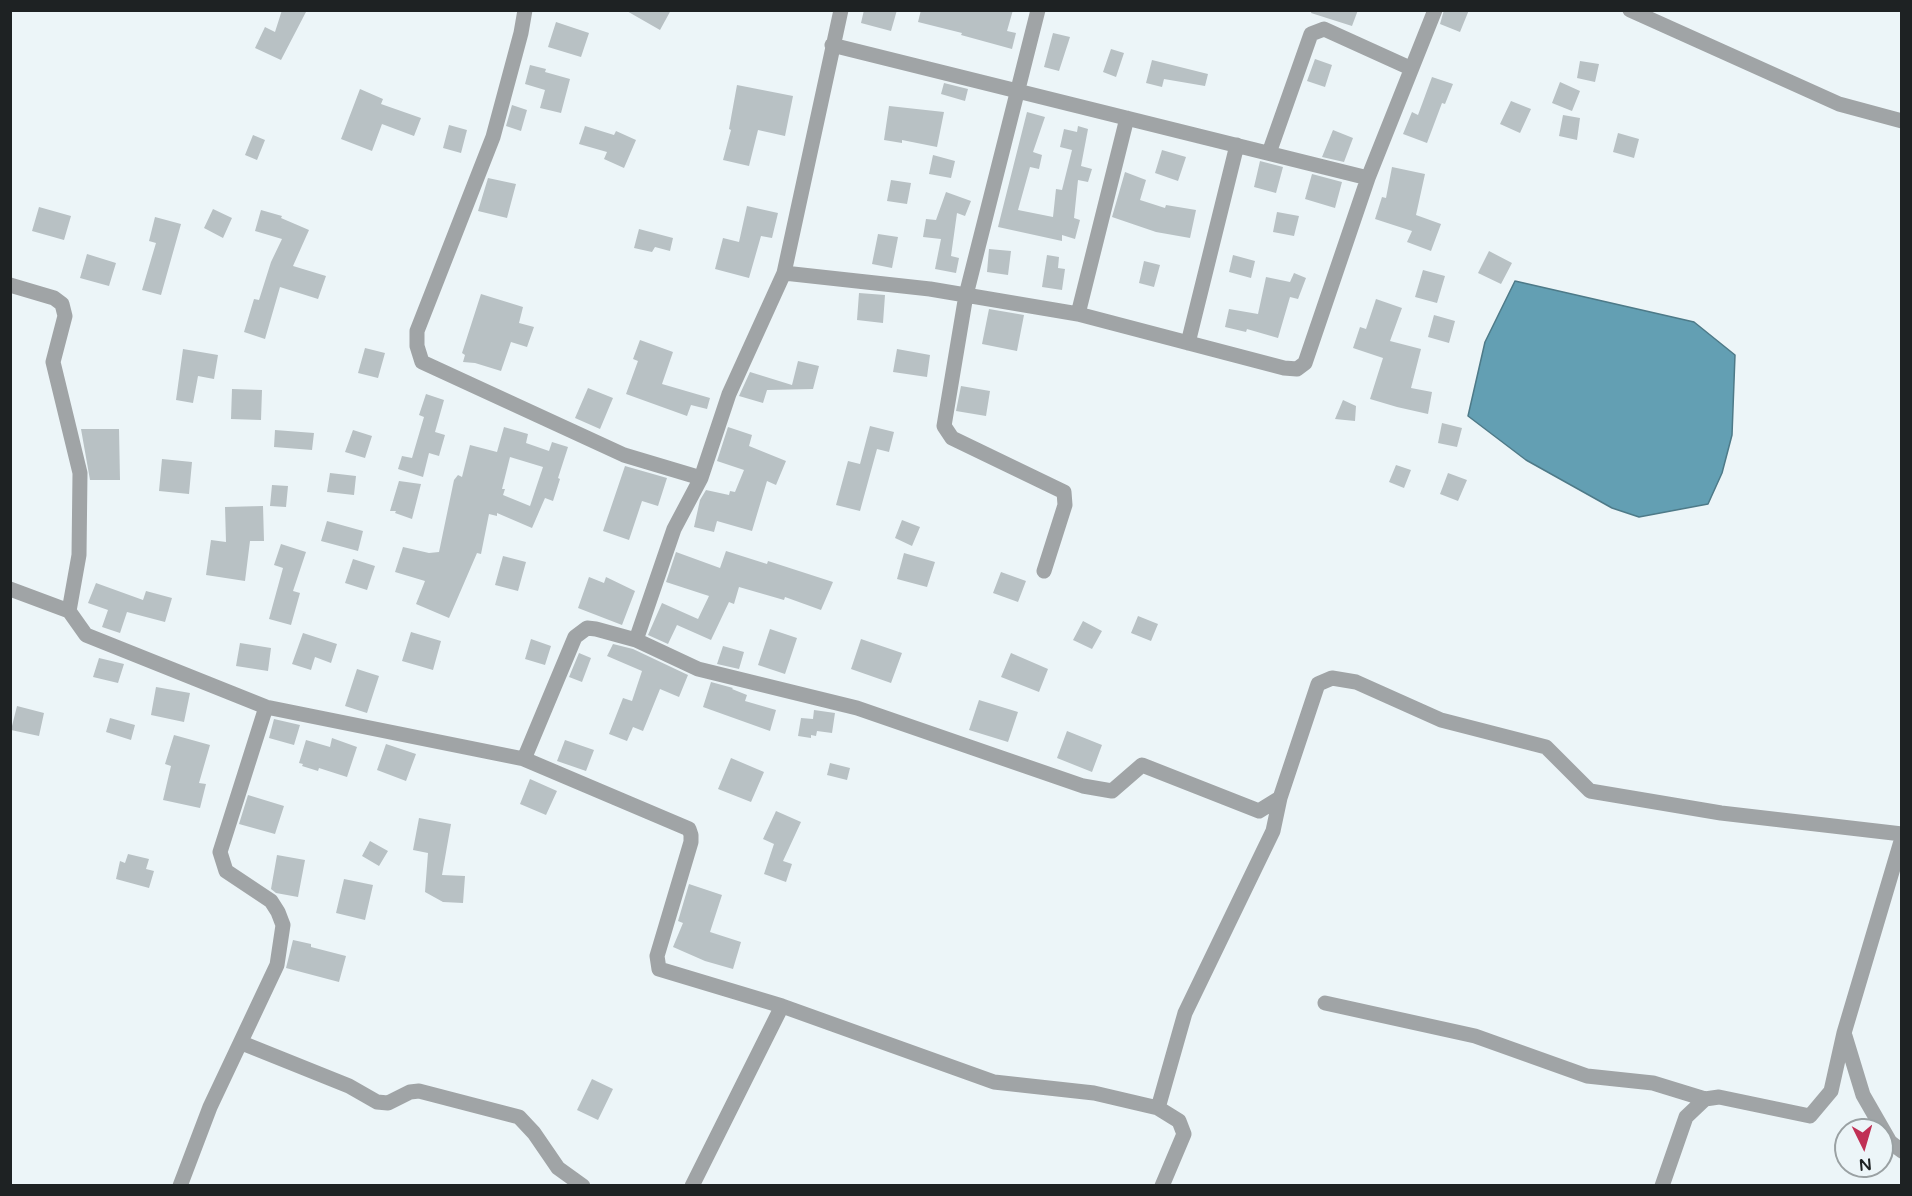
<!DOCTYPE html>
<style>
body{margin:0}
#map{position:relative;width:1912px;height:1196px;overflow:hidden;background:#ecf5f8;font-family:"Varela Round",sans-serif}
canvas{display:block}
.frame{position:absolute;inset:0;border:12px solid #1e2223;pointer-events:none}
.north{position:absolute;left:1834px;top:1118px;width:60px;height:60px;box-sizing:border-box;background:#ecf5f8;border:2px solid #9aa1a3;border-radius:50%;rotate:175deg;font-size:16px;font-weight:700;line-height:24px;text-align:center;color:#1e2223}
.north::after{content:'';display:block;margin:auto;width:21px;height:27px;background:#c03055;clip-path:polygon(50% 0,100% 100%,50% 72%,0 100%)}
</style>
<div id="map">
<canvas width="1912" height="1196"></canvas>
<div class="frame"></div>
<div class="north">N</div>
</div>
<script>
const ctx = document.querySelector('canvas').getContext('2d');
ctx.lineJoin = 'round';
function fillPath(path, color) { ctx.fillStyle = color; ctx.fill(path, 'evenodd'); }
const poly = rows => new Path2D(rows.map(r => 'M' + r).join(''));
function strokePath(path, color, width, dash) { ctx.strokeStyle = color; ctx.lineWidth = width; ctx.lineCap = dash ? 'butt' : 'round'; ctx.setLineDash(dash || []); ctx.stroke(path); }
const water = poly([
 [1515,281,1694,322,1735,355,1732,435,1722,473,1708,504,1639,517,1612,508,1526,460,1468,416,1485,342,1515,281]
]);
const building = poly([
 [282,10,307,10,281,60,255,48,265,27,275,32],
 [625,10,671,10,660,30],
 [864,10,897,10,891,31,861,23],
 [921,10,1013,10,1007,31,1016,33,1012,49,961,35,962,33,918,22],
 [1312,10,1358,10,1352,26,1311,13],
 [1444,10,1469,10,1460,32,1440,24],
 [556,22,589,33,581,57,548,47],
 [1053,33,1070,37,1059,71,1044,67],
 [1111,49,1124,53,1116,77,1103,72],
 [1315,59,1332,65,1325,87,1307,81],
 [1152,60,1208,74,1205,86,1164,79,1162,87,1146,83],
 [1580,61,1599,64,1595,82,1577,78],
 [530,65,546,69,545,72,570,79,561,113,540,108,545,90,525,84],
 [1432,77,1453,84,1445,104,1442,103,1427,143,1403,134,1412,112,1418,115],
 [1560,82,1580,91,1572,111,1552,103],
 [944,83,968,89,965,101,941,94],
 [737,85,793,96,785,136,758,130,749,166,723,160,731,130,729,129],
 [360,89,383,99,381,104,421,118,414,136,382,124,372,151,341,139],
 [1511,101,1531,109,1520,133,1500,124],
 [512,105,527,110,521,131,506,126],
 [889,106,944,112,937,147,902,140,902,143,884,140],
 [1027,112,1045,117,1033,152,1042,155,1039,169,1030,167,1018,210,1053,217,1056,189,1062,190,1072,150,1060,147,1064,129,1077,132,1078,126,1088,129,1081,166,1092,169,1088,182,1078,180,1074,218,1080,220,1075,239,1062,235,1062,241,998,227],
 [1563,115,1580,118,1577,140,1559,136],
 [449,125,467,130,461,153,443,148],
 [585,126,614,135,616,131,636,140,624,168,604,159,607,152,579,144],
 [1333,130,1353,138,1344,162,1322,157],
 [1618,133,1639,139,1634,158,1613,152],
 [253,135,265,140,257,160,245,155],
 [1162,150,1186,157,1178,181,1155,173],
 [933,155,955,161,951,178,929,174],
 [1260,161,1283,167,1276,193,1254,187],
 [1392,167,1425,174,1416,215,1441,224,1431,251,1407,242,1412,231,1375,219,1382,197,1386,198],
 [1125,172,1146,180,1140,200,1165,208,1166,205,1196,210,1190,238,1156,232,1112,217],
 [1312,174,1342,182,1335,208,1305,199],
 [488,178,516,184,507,218,478,211],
 [891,180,911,183,907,204,887,201],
 [946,192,971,201,965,216,957,213,951,256,959,258,956,273,935,269,941,239,923,237,926,219,936,220],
 [747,206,778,213,772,238,761,236,749,278,715,269,723,238,739,242],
 [39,207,71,216,64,240,32,231],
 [213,209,232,218,223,238,204,228],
 [261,210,282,216,281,218,309,230,293,266,326,276,318,299,280,287,265,339,244,332,254,299,259,300,271,262,282,239,255,231],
 [1277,212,1299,216,1294,236,1273,232],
 [155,217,181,224,161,295,142,290,156,243,149,241],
 [639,229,673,238,670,251,655,247,652,252,634,248],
 [878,234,898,237,892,268,872,264],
 [989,249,1011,251,1008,275,987,272],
 [1489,251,1512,263,1501,284,1478,273],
 [87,254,116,263,109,286,80,278],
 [1047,255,1059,257,1058,268,1065,269,1062,290,1042,287],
 [1233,255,1255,261,1251,278,1229,272],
 [1144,261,1160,265,1154,287,1139,283],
 [1423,270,1445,276,1437,303,1415,297],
 [1294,273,1306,278,1298,299,1290,297,1278,338,1247,329,1246,332,1225,327,1229,309,1258,314,1266,277,1290,282],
 [859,293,885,295,883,323,857,320],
 [481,294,523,307,519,323,534,327,527,347,511,342,501,371,475,363,463,362,465,355,462,353],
 [1376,299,1402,308,1390,341,1421,349,1411,388,1432,392,1428,414,1397,407,1370,399,1383,358,1353,348,1360,327,1366,329],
 [989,309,1024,315,1017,351,982,344],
 [1434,315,1455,321,1449,343,1428,337],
 [640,340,673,352,662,384,710,398,707,409,691,405,687,416,626,394,638,361,633,359],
 [365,348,385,353,378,378,358,373],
 [183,349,218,355,214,379,198,376,193,403,176,400],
 [897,349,930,355,927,377,893,372],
 [798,361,819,366,813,389,767,390,763,403,739,396,750,372,792,385],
 [961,386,990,391,986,416,956,411],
 [588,388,613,398,600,429,575,418],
 [232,389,262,390,261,420,231,419],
 [426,394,444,400,435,432,445,435,439,456,429,453,423,477,398,469,402,456,412,458,424,417,419,415],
 [1343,400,1356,406,1355,421,1335,419],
 [1442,423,1462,428,1457,447,1438,443],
 [870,426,894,432,889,452,877,449,860,511,836,505,848,461,860,464],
 [504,427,528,434,526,443,549,451,552,442,568,447,558,478,560,479,553,501,545,498,532,528,497,513,497,516,489,514,481,554,477,553,449,618,416,604,425,581,395,572,403,547,429,553,439,552,454,480,458,475,462,477,470,445,497,452],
 [510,457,543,467,530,506,503,495,505,489,502,489],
 [728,427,752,435,749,446,786,461,776,485,767,481,752,531,717,521,714,532,694,527,700,500,706,490,729,495,730,491,735,492,744,470,717,461],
 [81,429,119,429,120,480,90,480],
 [275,430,314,433,312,450,274,447],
 [353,430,372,436,365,458,345,452],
 [162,459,192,462,189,494,159,491],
 [1396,465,1411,470,1404,488,1389,482],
 [625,466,667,478,658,506,642,501,629,540,603,531],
 [330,473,356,476,354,495,327,492],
 [1448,473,1467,480,1458,501,1440,494],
 [399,481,421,484,412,519,395,513,396,511,390,511],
 [272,485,288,486,286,507,270,506],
 [263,506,264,541,250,541,245,581,206,575,211,540,226,542,225,507],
 [902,520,920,527,912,546,895,538],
 [327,521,363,531,358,551,321,541],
 [281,544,306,552,293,591,300,593,291,625,269,619,283,568,274,565],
 [726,551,767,564,768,561,833,582,821,610,785,597,784,600,739,587,734,604,729,602,711,640,677,625,668,644,648,635,662,603,698,619,709,596,666,582,676,552,720,568],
 [904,553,935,562,927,587,897,579],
 [503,556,526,562,518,591,495,585],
 [353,559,375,566,367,590,345,583],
 [1001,572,1026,581,1018,602,993,593],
 [589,577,604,583,606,577,635,591,622,625,578,608],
 [96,583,143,600,146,591,172,598,165,622,127,612,120,633,102,627,108,610,88,603],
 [1138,616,1158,624,1151,641,1131,633],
 [1083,621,1102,631,1092,649,1073,640],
 [770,629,797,638,785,674,758,665],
 [411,632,441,641,433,670,402,661],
 [303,633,337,644,331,663,315,657,311,670,292,664],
 [531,639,551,646,545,665,525,659],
 [861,639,902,653,891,683,851,669],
 [240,643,271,648,268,671,236,666],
 [613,644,633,649,688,675,679,697,660,689,643,731,633,727,627,741,609,734,623,698,632,701,642,671,607,656],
 [723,646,744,652,739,669,717,664],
 [579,653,591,658,582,682,569,677],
 [1011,653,1048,669,1039,692,1001,677],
 [99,658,124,664,118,683,93,677],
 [357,669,379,676,367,713,345,706],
 [711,682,733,688,732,689,747,695,745,701,776,710,770,731,703,707],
 [156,687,190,693,184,722,151,715],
 [979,700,1018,712,1008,742,969,730],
 [17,706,44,713,39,736,11,730],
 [814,710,835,713,832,733,817,731,816,736,811,735,811,738,798,736,801,718,813,719],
 [110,718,135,725,131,740,106,732],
 [274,719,300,725,294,745,269,738],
 [1067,731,1102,745,1092,772,1057,758],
 [174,735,210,745,199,783,206,784,200,808,163,800,171,766,165,764],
 [332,738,357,747,347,777,319,768,318,771,302,766,303,764,299,763,306,740,330,747],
 [565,740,594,750,586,771,557,761],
 [386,744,416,754,406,781,377,770],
 [731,758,764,772,751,802,718,789],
 [830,763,850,768,847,780,827,775],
 [530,779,557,791,546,815,520,804],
 [248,795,284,806,275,834,239,824],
 [776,811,801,822,783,861,792,864,786,882,764,874,774,844,763,839],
 [419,818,451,824,442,875,465,876,463,903,443,902,425,892,428,853,413,850],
 [370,841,388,851,379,866,362,856],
 [128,854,149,859,146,869,154,871,149,888,116,879,120,861,125,863],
 [277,855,305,860,298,897,276,893,271,889],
 [344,879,373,885,365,920,336,913],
 [689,884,722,895,710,932,741,942,733,969,705,961,673,947,683,923,678,921],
 [293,940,311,944,311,947,346,956,339,982,286,968],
 [592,1079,613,1089,598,1120,577,1110]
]);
const minor = poly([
 [525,10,521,33,493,137,417,331,417,346,422,362,624,455,701,478],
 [1038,10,966,295,944,426,952,438,1064,492,1065,505,1044,571],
 [1630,10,1839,104,1902,121],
 [832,45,1368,178],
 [1269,153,1311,34,1324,29,1410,68],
 [784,273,930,289,1078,314,1284,368,1297,369,1305,363,1368,178,1435,10],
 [10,285,54,298,62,304,65,316,53,362,80,473,79,555,69,611],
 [1078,314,1127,118],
 [1188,343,1237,145],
 [10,589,69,611,86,635,266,707,524,759,575,637,587,628,596,629,636,640,674,529,701,478,729,394,784,273,841,10],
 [636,640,698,669,857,708,1083,786,1112,791,1142,765,1259,811,1280,798,1318,684,1332,678,1356,682,1441,720,1546,747,1590,791,1721,813,1902,834],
 [524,759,689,829,691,835,691,842,657,956,659,969,782,1006,994,1082,1094,1093,1158,1108,1179,1121,1184,1134,1162,1186],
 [1325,1003,1475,1036,1587,1076,1653,1083,1705,1099],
 [1845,1036,1863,1095,1890,1142,1902,1151],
 [242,1043,349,1086,377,1102,388,1103,410,1092,419,1091,519,1117,534,1133,558,1168,583,1186],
 [1158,1108,1185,1013,1273,831,1280,798],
 [180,1186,210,1107,277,965,283,925,278,912,271,901,226,871,220,852,266,707],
 [692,1186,782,1006],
 [1662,1186,1686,1117,1705,1099,1719,1097,1810,1116,1831,1091,1844,1033,1902,838]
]);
fillPath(water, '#639fb3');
strokePath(water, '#4e7a88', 1.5);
fillPath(building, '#b8c1c4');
strokePath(minor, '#a0a4a6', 15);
</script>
